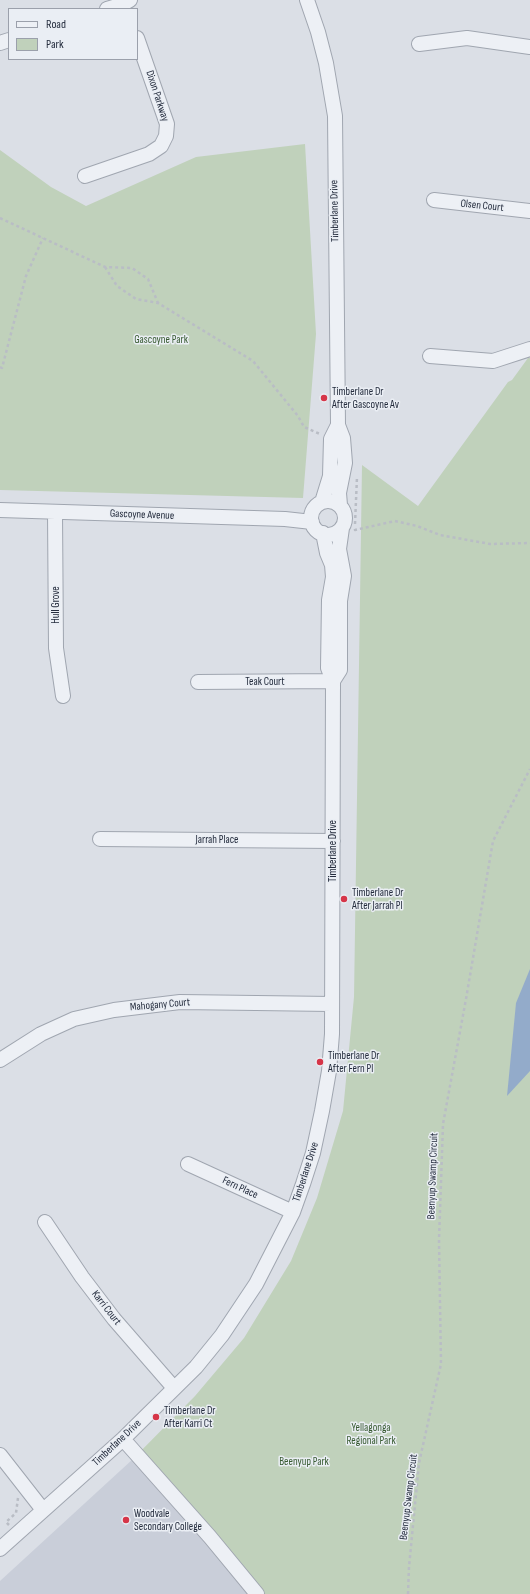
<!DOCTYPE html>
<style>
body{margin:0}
#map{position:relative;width:530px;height:1594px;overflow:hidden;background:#dbdfe6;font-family:"Sofia Sans Condensed",sans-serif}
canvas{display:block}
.legend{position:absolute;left:8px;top:8px;width:130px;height:52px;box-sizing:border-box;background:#eaeef4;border:1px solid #9ba0ab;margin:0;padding:5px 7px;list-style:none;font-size:12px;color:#242c3d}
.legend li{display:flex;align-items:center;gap:8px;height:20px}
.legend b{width:20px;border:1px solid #9ba0ab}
</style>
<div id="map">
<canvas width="530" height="1594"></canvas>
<ul class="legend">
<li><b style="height:5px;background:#edf0f5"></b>Road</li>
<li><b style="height:11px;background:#c0d1bb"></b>Park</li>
</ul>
</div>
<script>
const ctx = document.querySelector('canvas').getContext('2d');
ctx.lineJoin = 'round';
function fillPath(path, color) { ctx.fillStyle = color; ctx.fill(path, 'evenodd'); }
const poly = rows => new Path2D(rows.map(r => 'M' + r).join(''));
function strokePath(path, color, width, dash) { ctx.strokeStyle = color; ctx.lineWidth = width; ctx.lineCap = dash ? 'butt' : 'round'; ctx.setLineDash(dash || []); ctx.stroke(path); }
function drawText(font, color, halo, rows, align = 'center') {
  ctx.font = font + ' "Sofia Sans Condensed",sans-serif'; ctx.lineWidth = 3; ctx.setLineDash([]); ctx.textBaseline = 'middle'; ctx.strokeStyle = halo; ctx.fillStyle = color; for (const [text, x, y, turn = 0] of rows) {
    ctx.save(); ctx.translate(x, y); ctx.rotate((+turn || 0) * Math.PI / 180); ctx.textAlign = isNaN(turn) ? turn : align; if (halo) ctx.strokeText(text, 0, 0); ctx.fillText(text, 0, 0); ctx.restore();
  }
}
const built = poly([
 [133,1459,250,1594,0,1594,0,1581]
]);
const green = poly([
 [305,144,316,334,303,498,0,490,0,150,51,187,86,206,196,157],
 [528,358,530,358,530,1594,250,1594,133,1459,195,1396,244,1338,291,1261,317,1198,343,1111,354,997,362,465,418,506,508,382,512,380]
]);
const water = poly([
 [530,969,530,1071,507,1096,516,1003]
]);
const path = poly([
 [0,218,105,267,132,268,148,279,158,303],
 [105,267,117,286,136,299,158,303,253,361,298,416,304,427,320,434],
 [0,367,2,368,26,276,43,238],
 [355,524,357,477],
 [355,529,355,530,395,521,417,526,440,535,490,544,530,543],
 [9,1525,6,1522,16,1513,18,1498],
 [408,1594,409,1567,419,1463,441,1364,439,1240,443,1124,466,999,493,841,530,769]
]);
const minor = poly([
 [307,0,318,32,326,63,335,116,338,425,343,438,345,463,339,493,340,505],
 [107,9,123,4,130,0],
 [0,43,9,40],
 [419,44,467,38,530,47],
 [85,176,149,154,161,146,166,136,167,124,137,38],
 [434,200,530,211],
 [430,356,493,361,530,349],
 '311 518a17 17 0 1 1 34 0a17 17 0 1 1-34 0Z',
 [322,502,330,476,331,439,338,425],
 [0,510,285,519,312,522],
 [55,513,56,648,63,696],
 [333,681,340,670,340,601,344,576,339,549,342,528],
 [198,682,333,681],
 [100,839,333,841],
 [0,1060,41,1034,74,1019,114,1010,180,1002,332,1004],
 [188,1164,293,1212],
 [45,1222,82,1277,114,1319,174,1388],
 [123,1439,210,1537,257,1594],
 [0,1455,43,1510],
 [0,1549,123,1439,196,1367,222,1335,256,1284,293,1212,303,1184,313,1153,322,1111,329,1071,332,1034,333,681,328,668,329,600,333,577,332,565,327,553,323,533]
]);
const markers = [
 [324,398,4,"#d63548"],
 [344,899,4,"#d63548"],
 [320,1062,4,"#d63548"],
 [156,1417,4,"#d63548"],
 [126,1520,4,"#d63548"]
];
const streetNames = [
 ["Dixon Parkway",157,96,72],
 ["Olsen Court",482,206,6],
 ["Timberlane Drive",335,211,-91],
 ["Gascoyne Avenue",142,515,2],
 ["Hull Grove",56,605,-90],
 ["Teak Court",265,682],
 ["Jarrah Place",217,840],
 ["Timberlane Drive",333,851,-90],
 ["Mahogany Court",160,1005,-5],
 ["Timberlane Drive",306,1172,-72],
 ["Beenyup Swamp Circuit",433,1176,-88],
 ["Fern Place",240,1188,25],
 ["Karri Court",106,1308,52],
 ["Timberlane Drive",117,1443,-43],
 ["Beenyup Swamp Circuit",409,1497,-83]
];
const parkNames = [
 ["Gascoyne Park",161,340],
 ["Yellagonga",371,1428],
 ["Regional Park",371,1441],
 ["Beenyup Park",304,1462]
];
const poiNames = [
 ["Timberlane Dr",332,392],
 ["After Gascoyne Av",332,405],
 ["Timberlane Dr",352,893],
 ["After Jarrah Pl",352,906],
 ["Timberlane Dr",328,1056],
 ["After Fern Pl",328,1069],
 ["Timberlane Dr",164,1411],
 ["After Karri Ct",164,1424],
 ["Woodvale",134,1514],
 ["Secondary College",134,1527]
];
fillPath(built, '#c9ced9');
fillPath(green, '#c0d1bb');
fillPath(water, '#93abca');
strokePath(minor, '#a0a6b0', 16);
strokePath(path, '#b9bdc5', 2.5, [3, 3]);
strokePath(minor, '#edf0f5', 14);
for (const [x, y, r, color] of markers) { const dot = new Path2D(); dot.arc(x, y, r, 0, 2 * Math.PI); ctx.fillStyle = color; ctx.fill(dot); strokePath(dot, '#eaeef4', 1.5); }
drawText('11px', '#242c3d', '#eaeef4', streetNames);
drawText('11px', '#375a31', '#eaeef4', parkNames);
drawText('11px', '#242c3d', '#eaeef4', poiNames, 'left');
</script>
